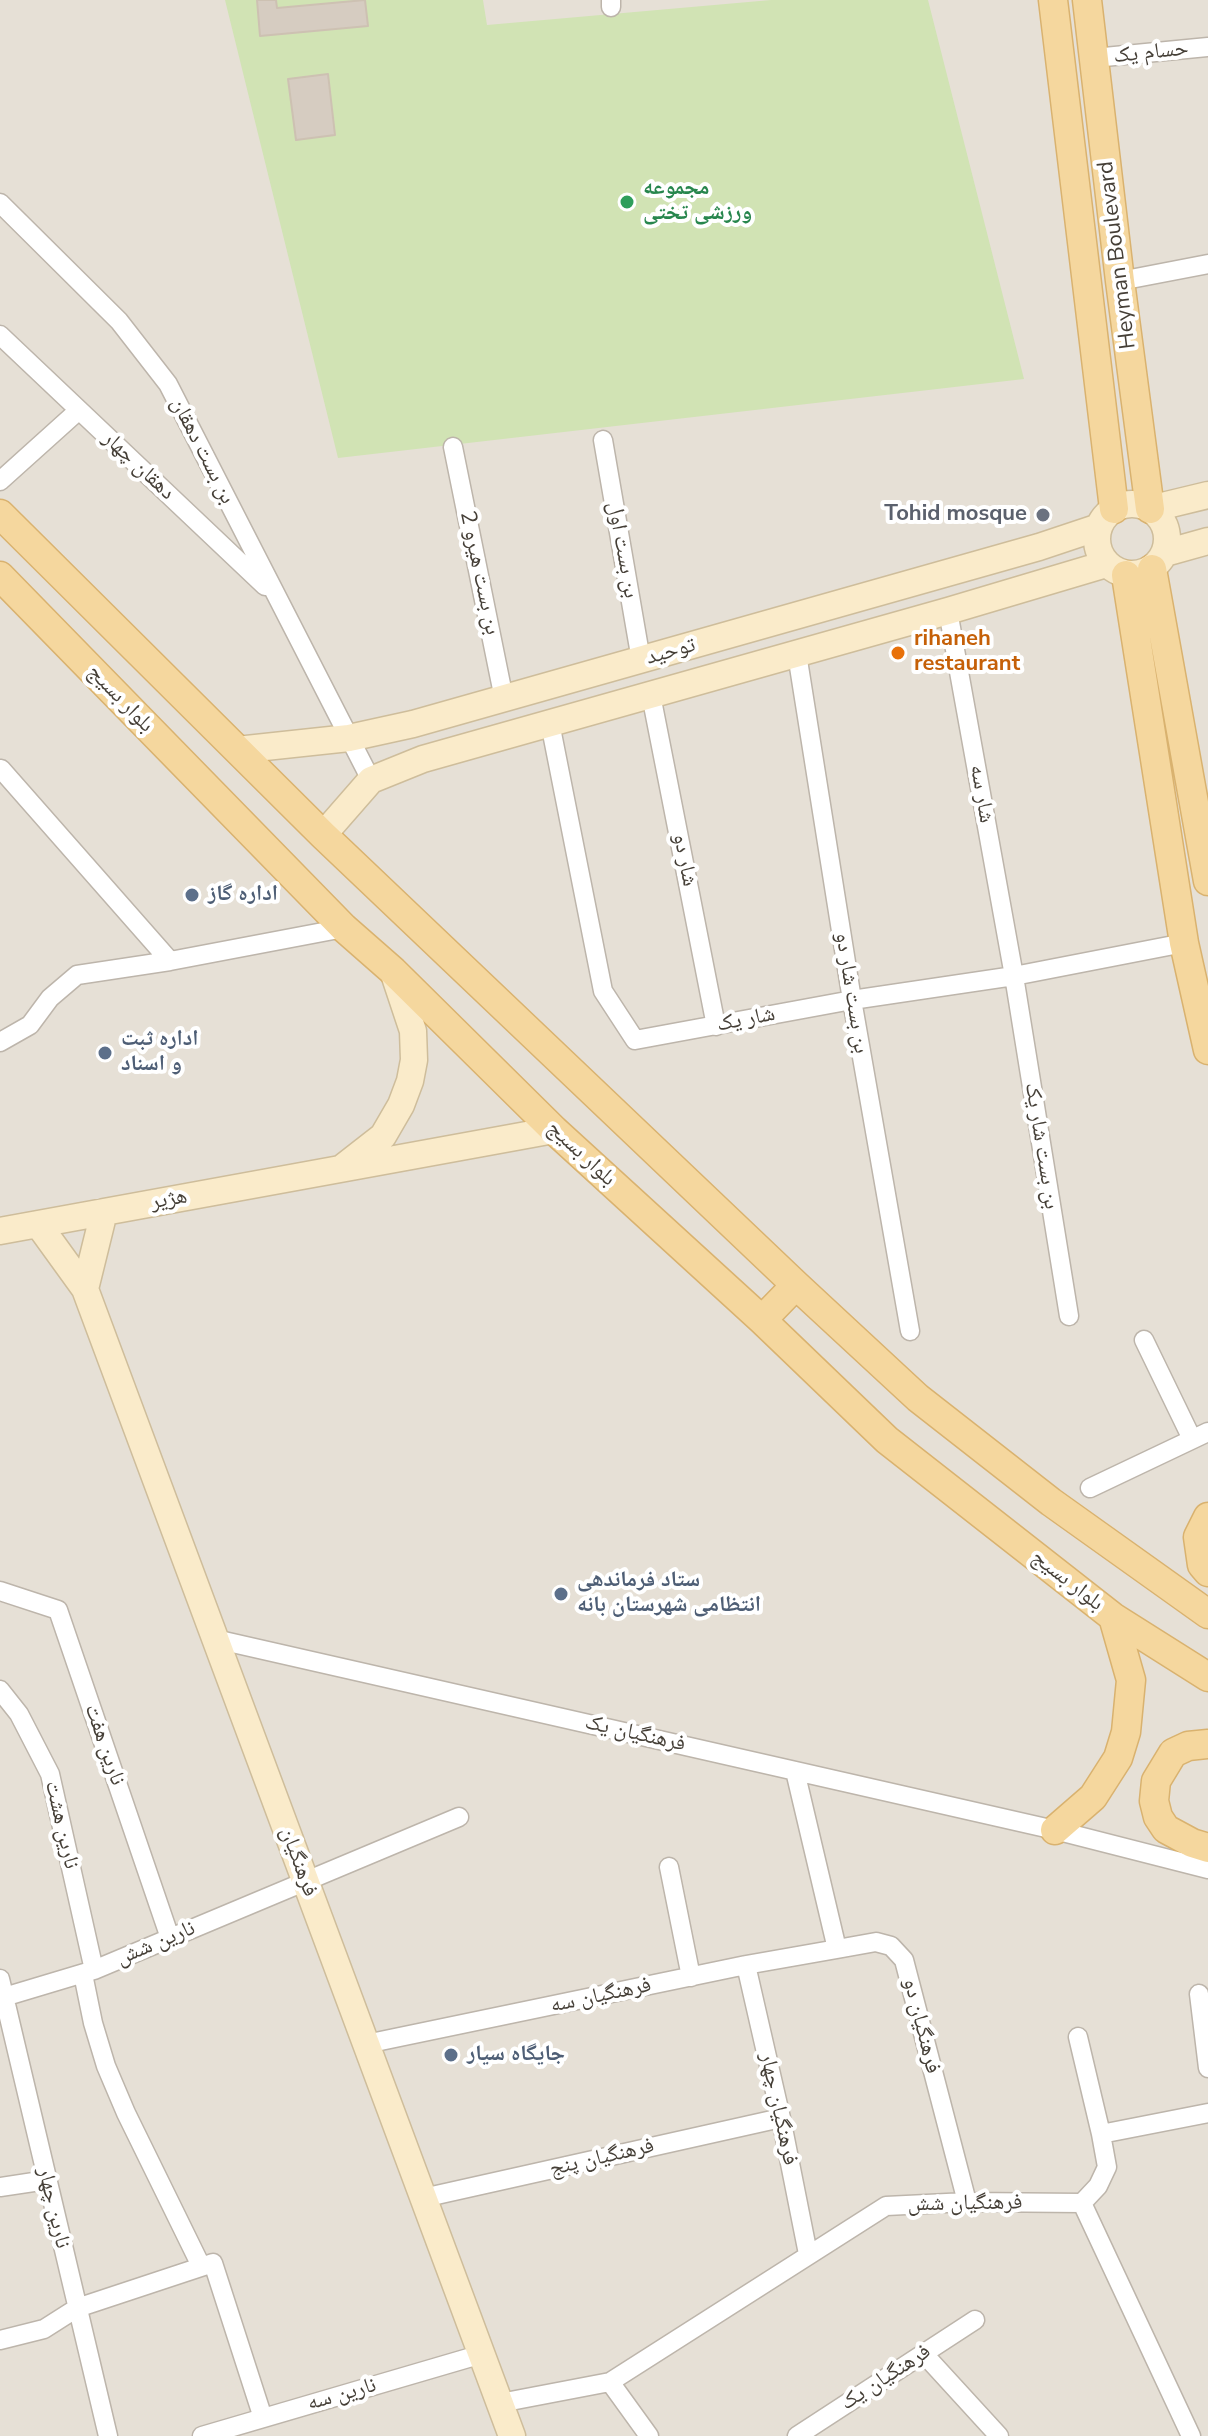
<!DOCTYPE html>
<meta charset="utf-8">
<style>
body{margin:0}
canvas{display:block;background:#f2eee8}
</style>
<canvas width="1208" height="2436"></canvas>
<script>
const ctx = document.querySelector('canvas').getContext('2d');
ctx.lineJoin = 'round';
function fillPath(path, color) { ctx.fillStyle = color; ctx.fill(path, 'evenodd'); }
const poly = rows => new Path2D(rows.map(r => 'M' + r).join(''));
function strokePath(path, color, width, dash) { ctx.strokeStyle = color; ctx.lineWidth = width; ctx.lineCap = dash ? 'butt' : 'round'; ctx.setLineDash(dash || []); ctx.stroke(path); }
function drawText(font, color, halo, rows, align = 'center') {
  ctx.font = font + ' "Nunito Sans","Noto Naskh Arabic",sans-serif'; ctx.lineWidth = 8; ctx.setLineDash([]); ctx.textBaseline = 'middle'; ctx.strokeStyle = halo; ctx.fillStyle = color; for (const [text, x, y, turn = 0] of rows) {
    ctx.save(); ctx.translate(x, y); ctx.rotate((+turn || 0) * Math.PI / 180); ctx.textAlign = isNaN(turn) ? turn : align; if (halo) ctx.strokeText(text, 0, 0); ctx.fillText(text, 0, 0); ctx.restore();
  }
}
const residential = poly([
 [0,0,1208,0,1208,2436,0,2436]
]);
const green = poly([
 [225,0,483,0,487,25,771,0,928,0,1024,379,338,458]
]);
const building = poly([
 [257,0,276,0,277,8,365,0,368,26,260,36,257,0],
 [328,74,335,135,296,140,288,79,328,74]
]);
const street = poly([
 [611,0,611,7],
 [1094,58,1208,47],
 [0,203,119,321,168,384,371,780],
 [1120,281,1208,264],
 [0,335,265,586],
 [603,440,641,660],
 [453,447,504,699],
 [0,481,79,410],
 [948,611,1014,976,1069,1316],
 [797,654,852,1000,910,1331],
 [651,695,716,1026],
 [550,723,603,991,635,1040,852,1000,1014,976,1184,943],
 [1,769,170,961],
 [0,1042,30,1025,50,998,77,975,170,961,344,928],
 [1144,1340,1192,1439],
 [1090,1488,1208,1432],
 [0,1591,58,1610,170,1938],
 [215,1639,1055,1830,1208,1869],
 [0,1690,19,1714,50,1774,94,1970],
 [795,1771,837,1949,876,1942,891,1946,904,1960,967,2202],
 [669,1867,691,1977],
 [746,1965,781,2118,808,2254],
 [83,1974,93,2023,106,2066,126,2113,201,2266],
 [0,1979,108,2436],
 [1199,1994,1208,2068],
 [4,1997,94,1970,459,1817],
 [1078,2037,1101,2134],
 [366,2044,746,1965,837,1949],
 [0,2187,47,2180],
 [423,2198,781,2118],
 [1082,2203,1098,2186,1107,2167,1101,2134,1208,2113],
 [0,2340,44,2329,77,2308,213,2263,263,2418],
 [923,2353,999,2436],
 [610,2382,649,2436],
 [500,2403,610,2382,886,2206,967,2202,1082,2203,1191,2436],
 [202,2436,482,2354],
 [797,2436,975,2320]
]);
const secondary = poly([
 '1097 539a35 35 0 1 1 70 0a35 35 0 1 1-70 0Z',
 [1150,509,1208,495],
 [1165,553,1208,541],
 [237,750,349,738,413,724,1039,547,1099,527],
 [323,835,371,780,423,759,948,611,1106,564],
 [342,1168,383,1136,401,1105,410,1081,414,1060,413,1031,393,971],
 [38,1224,85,1289,512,2436],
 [0,1231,554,1130],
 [85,1289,104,1212]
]);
const primary = poly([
 [1053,0,1114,509],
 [1087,0,1120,281,1150,509],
 [0,514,323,835,796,1285,918,1398,1051,1502,1208,1614],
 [1152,569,1208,881],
 [1126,575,1184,943,1208,1050],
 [0,576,344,928,393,971,554,1130,762,1320,887,1440,1113,1617,1208,1677],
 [762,1320,796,1285],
 [1208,1517,1198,1537,1202,1565,1208,1572],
 [1208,1744,1188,1746,1173,1753,1156,1781,1154,1801,1158,1817,1166,1829,1192,1843,1208,1848],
 [1055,1830,1093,1797,1118,1758,1126,1732,1131,1680,1113,1617]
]);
const markers = [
 [627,202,8,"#2e9e5b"],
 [1043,515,8,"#6b7280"],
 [898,653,8,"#e8710a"],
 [192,895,8,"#5c6f8a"],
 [105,1053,8,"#5c6f8a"],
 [561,1594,8,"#5c6f8a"],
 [451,2055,8,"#5c6f8a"]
];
const streetNames = [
 ["حسام یک",1151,53,-6],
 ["Heyman Boulevard",1118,255,-97],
 ["بن بست دهقان",202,451,63],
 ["دهقان چهار",138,466,43],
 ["بن بست اول",622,550,80],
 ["بن بست هیرو 2",479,573,78],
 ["توحید",671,652,-16],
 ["بلوار بسیج",120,699,46],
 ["شار سه",981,794,80],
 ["شار دو",684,860,79],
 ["بن بست شار دو",851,993,81],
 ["شار یک",746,1020,-11],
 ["بن بست شار یک",1041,1146,81],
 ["بلوار بسیج",581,1154,43],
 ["هژیر",169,1200,-10],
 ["بلوار بسیج",1067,1581,38],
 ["فرهنگیان یک",635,1734,13],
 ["نارین هفت",104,1745,71],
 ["نارین هشت",61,1825,77],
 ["فرهنگیان",298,1862,70],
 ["نارین شش",156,1944,-23],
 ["فرهنگیان سه",601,1996,-12],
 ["فرهنگیان دو",921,2026,76],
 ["فرهنگیان چهار",778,2109,78],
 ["فرهنگیان پنج",602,2158,-13],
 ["فرهنگیان شش",965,2204,-1],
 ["نارین چهار",53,2208,77],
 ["فرهنگیان یک",886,2378,-33],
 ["نارین سه",342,2395,-16]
];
const leisureNames = [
 ["مجموعه",643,189],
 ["ورزشی تختی",643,214]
];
const worshipNames = [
 ["Tohid mosque",1027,515]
];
const foodNames = [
 ["rihaneh",914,640],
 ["restaurant",914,665]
];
const serviceNames = [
 ["اداره گاز",208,895],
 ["اداره ثبت",121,1040],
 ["و اسناد",121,1065],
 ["ستاد فرماندهی",577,1581],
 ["انتظامی شهرستان بانه",577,1606],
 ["جایگاه سیار",467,2055]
];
fillPath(residential, '#e6e0d6');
fillPath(green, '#d1e3b4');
fillPath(building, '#d6ccc1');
strokePath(building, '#cdc1b2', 2);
strokePath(street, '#bdb5ab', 21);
strokePath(secondary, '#cebd9b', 29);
strokePath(primary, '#d9b26f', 31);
strokePath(street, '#fff', 18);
strokePath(secondary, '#faebca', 26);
strokePath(primary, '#f5d79e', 28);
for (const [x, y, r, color] of markers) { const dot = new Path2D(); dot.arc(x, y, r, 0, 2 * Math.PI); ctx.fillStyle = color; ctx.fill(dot); strokePath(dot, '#fff', 3); }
drawText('22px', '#453f37', '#fff', streetNames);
drawText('bold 22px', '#27864d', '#fff', leisureNames, 'left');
drawText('bold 22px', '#5b616d', '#fff', worshipNames, 'right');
drawText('bold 22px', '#c56008', '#fff', foodNames, 'left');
drawText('bold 22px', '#4e5e75', '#fff', serviceNames, 'left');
</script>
